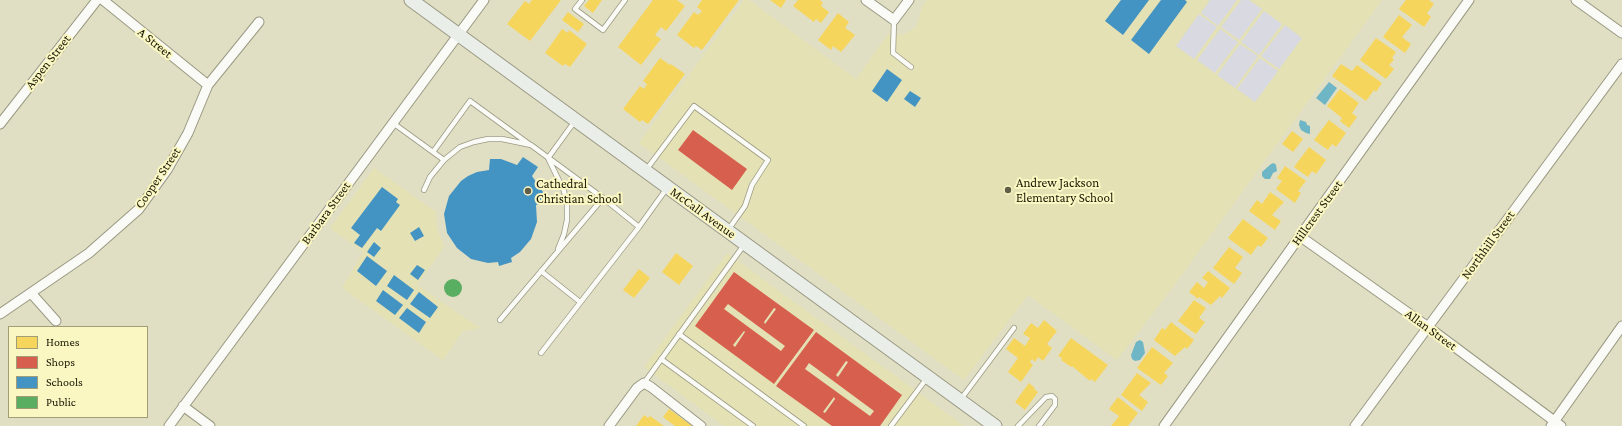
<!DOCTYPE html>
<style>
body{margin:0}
#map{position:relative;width:1622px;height:426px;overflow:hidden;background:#e1dfc3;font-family:"Crimson Pro",serif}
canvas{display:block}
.legend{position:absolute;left:8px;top:326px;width:140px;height:92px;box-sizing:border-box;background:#fbf7c3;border:1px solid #a19e77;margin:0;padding:5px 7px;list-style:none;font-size:12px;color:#1a1805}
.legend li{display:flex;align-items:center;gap:8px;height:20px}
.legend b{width:20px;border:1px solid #a19e77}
</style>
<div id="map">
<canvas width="1622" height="426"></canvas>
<ul class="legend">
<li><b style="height:11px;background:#f6d55c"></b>Homes</li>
<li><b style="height:11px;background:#d6604d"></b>Shops</li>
<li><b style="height:11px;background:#4393c3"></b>Schools</li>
<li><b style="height:11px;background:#5aae61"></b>Public</li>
</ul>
</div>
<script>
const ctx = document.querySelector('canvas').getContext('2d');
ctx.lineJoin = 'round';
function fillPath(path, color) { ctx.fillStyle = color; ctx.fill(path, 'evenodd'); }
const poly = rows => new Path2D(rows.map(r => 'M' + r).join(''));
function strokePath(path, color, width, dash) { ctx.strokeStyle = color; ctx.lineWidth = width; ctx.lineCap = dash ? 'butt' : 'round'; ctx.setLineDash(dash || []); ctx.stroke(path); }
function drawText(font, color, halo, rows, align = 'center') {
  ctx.font = font + ' "Crimson Pro",serif'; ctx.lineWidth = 4; ctx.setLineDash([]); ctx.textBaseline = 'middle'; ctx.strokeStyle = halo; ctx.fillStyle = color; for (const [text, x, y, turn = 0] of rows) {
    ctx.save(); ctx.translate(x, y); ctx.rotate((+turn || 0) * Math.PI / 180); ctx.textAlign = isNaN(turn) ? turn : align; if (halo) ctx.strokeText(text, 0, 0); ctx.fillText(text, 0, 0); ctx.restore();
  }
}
const built = poly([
 [744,0,749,0,856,79,889,33,897,35,905,34,916,27,918,23,922,7,927,0,1382,0,1176,283,1117,360,1028,295,964,380,639,143],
 [374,168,436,212,437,228,444,247,417,285,480,328,463,331,443,360,342,288,363,252,330,228],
 [727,253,964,426,724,426,644,367]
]);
const green = poly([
 [1210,0,1237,0,1218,26,1201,13],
 [1241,0,1249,0,1262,9,1239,40,1221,27],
 [1264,11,1282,24,1259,55,1241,42],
 [1199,14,1217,27,1194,59,1176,46],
 [1285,25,1302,38,1279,69,1261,56],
 [1220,29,1238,42,1215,73,1197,60],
 [1240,44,1258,56,1235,88,1217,75],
 [1260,58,1278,71,1255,102,1237,89]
]);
const water = poly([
 [1329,82,1337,88,1325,105,1316,98],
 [1300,120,1306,122,1307,125,1310,126,1310,134,1306,133,1301,130,1299,125],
 [1274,163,1276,165,1277,171,1273,173,1270,179,1265,179,1262,176,1262,172,1271,164],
 [1140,340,1143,342,1145,353,1140,360,1135,361,1132,359,1131,355,1136,342]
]);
const homes = poly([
 [532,0,561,0,530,41,507,24,525,1,529,4],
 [589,0,602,0,593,13,584,6],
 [653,0,677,0,685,6,666,31,661,27,655,35,661,39,641,65,618,47],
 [702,0,739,0,702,50,696,46,694,48,677,35,694,12,698,15,702,11,697,7],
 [770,0,786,0,781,8],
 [798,0,820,0,823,3,821,6,829,12,821,23,816,19,814,22,793,6],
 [1406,0,1429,0,1434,4,1427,13,1431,17,1424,27,1399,9],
 [568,12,584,24,578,32,562,20],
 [838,13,849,22,845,28,855,35,841,52,833,46,831,50,818,40],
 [1399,15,1412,25,1402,37,1411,44,1405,53,1383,37],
 [562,29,568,33,569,30,587,44,570,67,565,64,563,66,545,53],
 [1376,38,1396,52,1392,58,1394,60,1389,65,1394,69,1386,79,1360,60],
 [660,58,670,65,671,64,685,74,648,124,642,120,640,122,623,109,640,86,644,89,647,84,643,81],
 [1341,64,1352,71,1357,65,1382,83,1376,92,1374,90,1366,101,1332,76],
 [1340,89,1359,103,1352,113,1357,117,1349,128,1340,121,1342,118,1327,106],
 [1329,120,1346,133,1336,147,1332,144,1328,150,1314,140],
 [1292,131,1303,139,1293,152,1282,144],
 [1309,147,1326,160,1316,174,1312,171,1308,177,1294,167],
 [1285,166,1306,181,1298,191,1301,193,1295,203,1276,189,1282,181,1277,178],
 [1270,192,1284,202,1272,215,1281,221,1275,230,1249,211,1257,200,1262,204],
 [1243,219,1268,238,1261,247,1258,245,1251,255,1228,238],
 [1229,247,1243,257,1235,268,1242,273,1234,284,1213,268],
 [676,253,693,266,679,285,662,272],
 [639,269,650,278,634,298,623,290],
 [1208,271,1230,288,1222,298,1220,296,1211,305,1199,297,1198,299,1189,292,1197,282,1204,288,1208,282,1202,278],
 [1194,300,1206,308,1199,318,1205,322,1196,334,1178,321],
 [1044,320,1057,331,1047,344,1052,348,1043,361,1038,357,1035,362,1032,359,1030,362,1033,365,1021,382,1008,372,1018,358,1006,349,1014,338,1025,346,1030,338,1023,334,1031,323,1038,328],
 [1171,322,1194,340,1187,349,1185,347,1175,356,1154,340,1162,328,1165,330],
 [1071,338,1108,365,1095,382,1091,379,1090,381,1072,366,1071,367,1061,360,1062,358,1058,356],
 [1152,347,1173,363,1164,373,1168,376,1161,385,1137,368],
 [1137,373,1151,383,1139,395,1148,402,1142,411,1121,395],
 [1029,383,1035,388,1034,389,1038,392,1025,410,1015,402],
 [1118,397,1138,413,1128,426,1111,426,1119,416,1109,409],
 [669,409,692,426,675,426,663,417],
 [644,415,648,418,650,416,664,426,636,426]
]);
const shops = poly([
 [693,130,747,169,732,190,678,150],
 [734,272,814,330,774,384,695,326],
 [728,304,785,346,781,351,724,309],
 [774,308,776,309,765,324,764,322],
 [744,331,745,332,735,347,733,345],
 [816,332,902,395,880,426,832,426,776,386],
 [846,361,848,362,838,377,836,375],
 [809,363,874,411,870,416,805,369],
 [834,397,835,399,825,413,823,412]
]);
const schools = poly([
 [1121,0,1149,0,1123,35,1105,21],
 [1161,0,1185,0,1187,2,1149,54,1131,40],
 [887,69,902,80,887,102,872,91],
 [910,91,921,98,915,107,904,99],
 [523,157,538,167,532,176,543,192,546,201,536,205,537,222,531,239,520,252,511,258,512,262,499,266,498,262,488,263,471,259,457,248,447,233,444,214,449,196,461,181,468,176,477,172,489,170,490,159,501,159,517,165],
 [382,187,398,199,396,202,400,205,381,231,377,228,362,248,354,243,360,235,351,228],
 [419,227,424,236,415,241,410,233],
 [374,242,381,248,374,257,367,252],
 [367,256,387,271,376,286,357,271],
 [417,265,425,270,418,280,410,274],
 [394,275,414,290,407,300,387,286],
 [383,290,403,305,395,315,376,301],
 [419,292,438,307,430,318,410,304],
 [407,308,426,322,419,333,399,318]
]);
const public = poly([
 '444 288a9 9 0 1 1 18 0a9 9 0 1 1-18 0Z'
]);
const service = poly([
 [582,0,575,9,603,30,625,0],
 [894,20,893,53,911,67],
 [393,123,444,160,460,147,474,142,488,139,502,139,531,145,603,198,639,227],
 [433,152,470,101,529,144],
 [548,158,575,121],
 [549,160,564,191,567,205,567,220,564,234,558,249],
 [646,170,694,106,768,160,752,185,745,206,728,230],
 [424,190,430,177,444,160],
 [541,271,580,302],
 [500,320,603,198],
 [679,334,804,426],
 [541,353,639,227,667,188],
 [661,359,753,426],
 [644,383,744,245],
 [961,399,1014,328],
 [891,426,927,378],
 [1018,426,1046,397,1052,396,1055,399,1055,405,1039,426]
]);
const minor = poly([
 [103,0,208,85],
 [866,0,894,20,909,0],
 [1576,0,1622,33],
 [0,124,97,0],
 [1301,237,1428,327,1561,426],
 [31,293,56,321],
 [0,314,89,253,139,209,167,170,188,133,208,85,259,22],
 [183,406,210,426],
 [169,426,484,0],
 [609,426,637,388,644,383,651,387,701,426],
 [1164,426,1469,0],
 [1355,426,1622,64],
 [1551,426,1622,326]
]);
const secondary = poly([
 [411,0,995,426]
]);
const markers = [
 [1008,190,4,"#605e48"],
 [528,191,4,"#605e48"]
];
const streetNames = [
 ["A Street",155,43,39],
 ["Aspen Street",48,62,-52],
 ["Cooper Street",158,178,-56],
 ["Barbara Street",326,213,-54],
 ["McCall Avenue",703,213,36],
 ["Hillcrest Street",1317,213,-54],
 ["Northhill Street",1488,245,-54],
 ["Allan Street",1431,330,36]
];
const poiNames = [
 ["Andrew Jackson",1016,183],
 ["Elementary School",1016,198],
 ["Cathedral",536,184],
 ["Christian School",536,199]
];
fillPath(built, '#e4e1b4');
fillPath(green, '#d9d9e2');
fillPath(water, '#6eb5c5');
fillPath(homes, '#f6d55c');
fillPath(shops, '#d6604d');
fillPath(schools, '#4393c3');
fillPath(public, '#5aae61');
strokePath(service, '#9a9983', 6);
strokePath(minor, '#9a9983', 11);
strokePath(secondary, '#9a9983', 15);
strokePath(service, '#fafaf6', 4.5);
strokePath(minor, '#fafaf6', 9);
strokePath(secondary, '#eaeee8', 13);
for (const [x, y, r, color] of markers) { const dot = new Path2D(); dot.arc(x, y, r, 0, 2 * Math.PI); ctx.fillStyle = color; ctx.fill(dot); strokePath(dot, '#fbf7c3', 1.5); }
drawText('13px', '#1a1805', '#fbf7c3', streetNames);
drawText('13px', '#1a1805', '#fbf7c3', poiNames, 'left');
</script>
